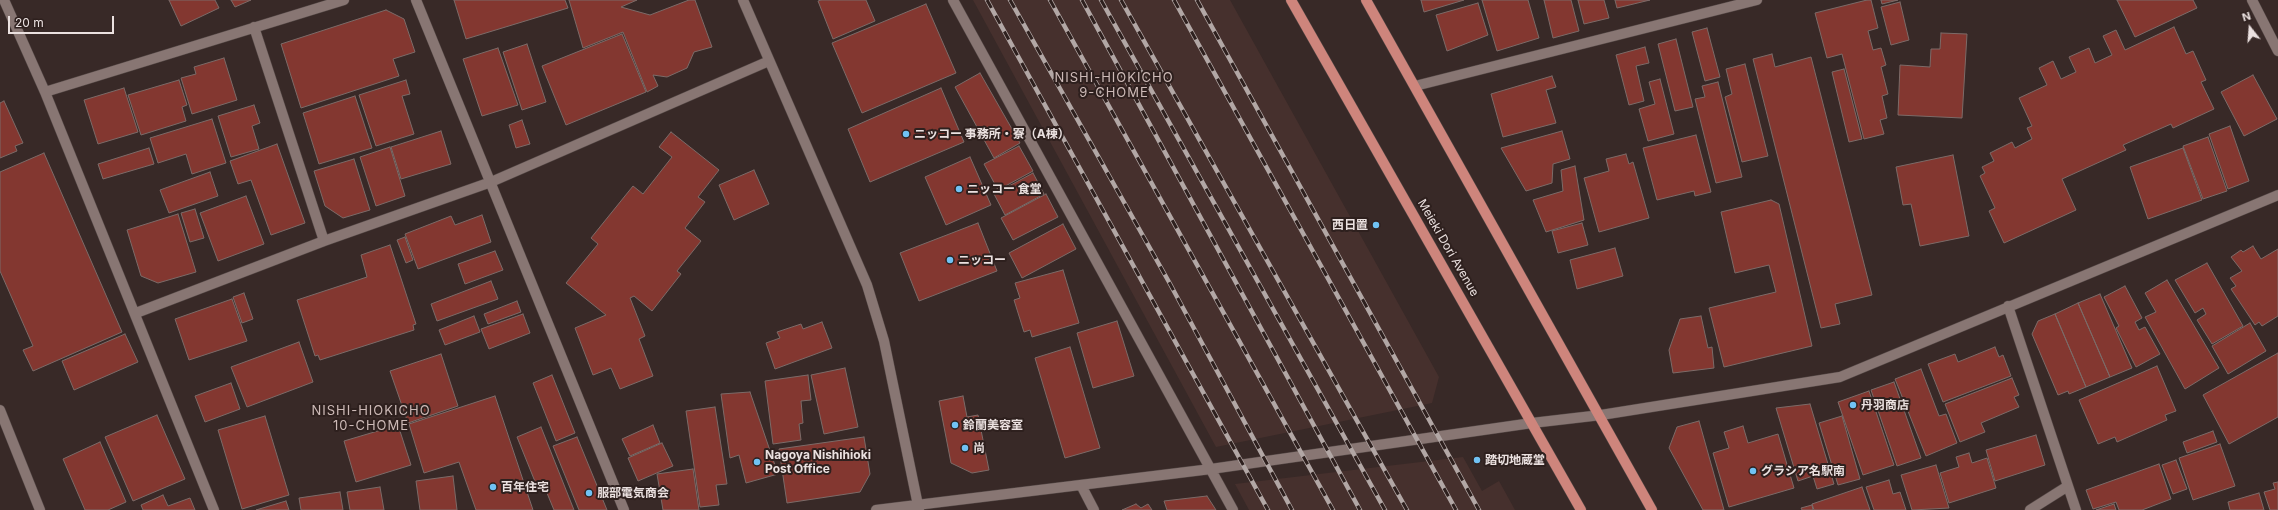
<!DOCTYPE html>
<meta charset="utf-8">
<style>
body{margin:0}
#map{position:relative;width:2278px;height:510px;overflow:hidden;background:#382927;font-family:Inter,sans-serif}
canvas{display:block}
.north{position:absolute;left:2230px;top:8px;width:40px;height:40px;-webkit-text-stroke:3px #2e201e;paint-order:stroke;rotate:343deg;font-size:11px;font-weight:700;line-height:16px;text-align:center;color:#ebe1e0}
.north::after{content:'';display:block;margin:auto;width:14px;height:18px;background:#ebe1e0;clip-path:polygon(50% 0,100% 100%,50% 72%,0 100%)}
.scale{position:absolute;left:8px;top:16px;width:106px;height:18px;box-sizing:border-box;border:2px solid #ebe1e0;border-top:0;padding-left:5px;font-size:12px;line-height:14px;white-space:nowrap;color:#ebe1e0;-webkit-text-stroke:3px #2e201e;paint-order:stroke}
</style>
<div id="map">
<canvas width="2278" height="510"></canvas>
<div class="north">N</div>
<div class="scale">20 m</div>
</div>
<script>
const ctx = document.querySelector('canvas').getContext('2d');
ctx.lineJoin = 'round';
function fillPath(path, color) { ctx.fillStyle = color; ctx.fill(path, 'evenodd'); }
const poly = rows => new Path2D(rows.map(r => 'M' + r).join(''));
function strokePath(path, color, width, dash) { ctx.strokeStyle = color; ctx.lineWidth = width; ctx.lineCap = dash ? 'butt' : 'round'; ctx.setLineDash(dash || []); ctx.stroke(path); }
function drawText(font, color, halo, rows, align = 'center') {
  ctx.font = font + ' Inter,"Noto Sans JP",sans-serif'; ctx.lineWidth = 4; ctx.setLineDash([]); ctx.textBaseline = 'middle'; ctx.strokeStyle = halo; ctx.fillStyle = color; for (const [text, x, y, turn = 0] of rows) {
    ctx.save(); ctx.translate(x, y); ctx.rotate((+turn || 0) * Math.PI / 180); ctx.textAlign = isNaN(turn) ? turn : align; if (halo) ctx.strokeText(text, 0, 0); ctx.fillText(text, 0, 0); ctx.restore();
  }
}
const built = poly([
 [973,0,1230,0,1439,377,1432,403,1216,447],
 [1463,457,1482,491,1499,481,1515,510,1249,510,1235,484]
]);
const building = poly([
 [169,0,215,0,219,8,181,26,169,0],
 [231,0,251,0,235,7,231,0],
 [454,0,565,0,568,8,466,39,454,0],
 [569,0,637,0,621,7,650,15,689,0,695,0,712,47,694,52,687,68,667,77,653,75,658,86,647,92,623,32,583,48,569,0],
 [821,0,866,0,875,21,833,39,818,1,821,0],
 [1421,0,1464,0,1424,12,1421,0],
 [1482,0,1528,0,1539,38,1497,51,1482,0],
 [1544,0,1571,0,1579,31,1553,38,1544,0],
 [1578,0,1604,0,1609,18,1584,24,1578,0],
 [1615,0,1650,0,1617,8,1615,0],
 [1867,0,1871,0,1878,28,1868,31,1873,50,1881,48,1886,65,1881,67,1888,94,1882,96,1887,118,1880,120,1884,134,1864,139,1842,54,1827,58,1815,13,1867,0],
 [1881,0,1898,0,1882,4,1881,0],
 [2117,0,2193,0,2197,8,2135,37,2117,0],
 [1900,2,1909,40,1891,45,1881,7,1900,2],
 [1478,3,1488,35,1447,51,1436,15,1478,3],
 [926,4,956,73,862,113,832,43,926,4],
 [386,10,404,19,415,52,393,59,399,76,301,108,281,44,386,10],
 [2174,27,2186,54,2193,51,2206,80,2201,82,2214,109,2173,128,2171,124,2123,145,2126,150,2062,179,2076,210,2004,243,1989,211,1995,208,1980,176,1985,173,1982,167,1994,161,1990,153,2012,142,2015,148,2032,139,2027,128,2032,126,2019,98,2047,85,2039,68,2053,61,2061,79,2076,72,2069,57,2089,48,2095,63,2112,55,2103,36,2116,30,2125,50,2174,27],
 [1707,28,1720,77,1705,81,1692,32,1707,28],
 [1941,33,1967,34,1962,118,1898,115,1900,65,1930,67,1931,49,1940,49,1941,33],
 [622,34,646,92,566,125,542,66,622,34],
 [1676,39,1693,107,1675,111,1658,44,1676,39],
 [527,44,546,102,522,110,503,52,527,44],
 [1645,47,1649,63,1636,66,1644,101,1629,105,1616,55,1645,47],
 [498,48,518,105,482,116,463,59,498,48],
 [1772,54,1775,67,1811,57,1872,295,1835,304,1840,324,1821,328,1753,59,1772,54],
 [224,58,237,100,192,114,181,78,196,74,194,67,224,58],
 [1745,64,1768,156,1742,162,1725,97,1732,94,1726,69,1745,64],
 [1844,69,1862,139,1849,142,1832,72,1844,69],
 [980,73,1020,143,994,158,955,87,980,73],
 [2253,75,2277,119,2244,136,2221,92,2253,75],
 [1552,76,1556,87,1546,90,1556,123,1503,137,1491,94,1552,76],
 [1660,79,1674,134,1648,141,1639,109,1655,104,1649,82,1660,79],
 [179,80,187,105,182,107,186,121,141,135,128,95,179,80],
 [406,80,410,94,402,96,414,134,376,146,359,95,406,80],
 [1718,82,1742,177,1716,183,1695,99,1705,97,1702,86,1718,82],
 [124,88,138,132,98,144,84,100,124,88],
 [941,88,964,142,870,182,848,129,941,88],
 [355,96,372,148,319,164,303,113,355,96],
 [4,101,23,143,15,146,17,151,0,158,0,103,4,101],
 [254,105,260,123,252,126,259,149,231,157,218,116,254,105],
 [212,119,226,163,192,174,186,154,158,163,150,138,212,119],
 [522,120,530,144,516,148,509,125,522,120],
 [2230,126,2249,181,2228,189,2209,134,2230,126],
 [441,131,451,164,401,179,391,147,441,131],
 [1562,131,1570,159,1553,164,1552,183,1526,191,1501,148,1562,131],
 [671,132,719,170,698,197,705,202,685,228,701,241,677,271,681,274,652,311,634,296,630,298,645,336,639,339,653,376,620,389,611,368,593,375,575,328,606,315,566,283,598,244,591,238,633,186,643,194,672,157,659,147,671,132],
 [1696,135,1711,192,1695,196,1694,191,1657,200,1643,148,1696,135],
 [2208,137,2227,191,2203,199,2183,146,2208,137],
 [277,144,305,223,271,235,251,180,238,184,230,161,277,144],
 [1019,146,1033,171,998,190,984,164,1019,146],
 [390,147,405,196,376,206,360,157,390,147],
 [149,148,154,164,103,179,98,164,149,148],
 [2183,148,2202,200,2148,219,2130,167,2183,148],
 [44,153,122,332,33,371,23,350,33,346,0,271,0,172,44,153],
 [1626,154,1629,164,1633,162,1649,218,1599,232,1584,178,1609,171,1606,159,1626,154],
 [1953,155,1969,236,1920,246,1911,204,1903,205,1896,167,1953,155],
 [970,157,991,205,946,225,925,177,970,157],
 [354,159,370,210,343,218,325,206,314,171,354,159],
 [1575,166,1584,220,1546,232,1533,200,1563,191,1561,170,1575,166],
 [754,170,769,204,734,220,719,185,754,170],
 [210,172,218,196,169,213,160,190,210,172],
 [1033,173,1044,194,1005,215,994,194,1033,173],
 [1046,194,1058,217,1013,240,1001,218,1046,194],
 [246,196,264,244,218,261,200,213,246,196],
 [1771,200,1779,204,1812,346,1724,367,1709,308,1776,292,1769,265,1735,273,1721,212,1771,200],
 [195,209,204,238,190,242,181,213,195,209],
 [178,214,196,272,158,283,141,276,127,230,178,214],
 [482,215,491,242,418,269,405,234,451,216,455,225,482,215],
 [978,223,997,271,919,301,900,253,978,223],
 [1582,223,1588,245,1558,253,1552,231,1582,223],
 [1063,224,1076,249,1022,278,1009,253,1063,224],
 [405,237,413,260,406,263,397,240,405,237],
 [390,245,416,324,413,325,414,330,320,360,318,355,315,356,297,300,367,277,361,255,390,245],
 [2253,246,2261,259,2278,249,2278,316,2262,326,2259,322,2255,325,2231,289,2236,286,2230,278,2242,271,2231,257,2241,250,2243,252,2253,246],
 [1615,248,1623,276,1577,289,1570,260,1615,248],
 [495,251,503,270,465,284,458,264,495,251],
 [2207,263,2243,326,2212,344,2197,320,2206,314,2203,308,2195,313,2175,280,2207,263],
 [1063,270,1079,323,1032,337,1030,330,1024,332,1014,300,1020,298,1015,283,1063,270],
 [2167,280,2219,368,2185,389,2145,317,2156,312,2145,293,2167,280],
 [491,281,498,299,437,321,431,304,491,281],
 [2125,286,2142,318,2135,322,2139,330,2145,327,2160,354,2136,367,2116,328,2119,326,2104,297,2125,286],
 [244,293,253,319,242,323,233,297,244,293],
 [2100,294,2132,368,2110,377,2078,303,2100,294],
 [232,299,247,341,189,360,175,319,232,299],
 [517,301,521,312,488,324,484,314,517,301],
 [2078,303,2110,377,2086,387,2055,314,2078,303],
 [523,314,530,333,489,349,481,329,523,314],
 [2055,314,2086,387,2069,394,2068,391,2058,395,2032,334,2038,321,2055,314],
 [474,316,480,332,445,345,439,330,474,316],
 [1701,316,1708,348,1712,347,1714,368,1673,373,1669,350,1680,319,1701,316],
 [1117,321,1134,376,1093,388,1077,333,1117,321],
 [822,322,832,348,775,369,766,343,780,338,777,332,801,324,803,329,822,322],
 [2250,323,2266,351,2228,374,2212,346,2250,323],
 [125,334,138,362,74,390,62,361,125,334],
 [299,342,313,382,247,407,231,367,299,342],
 [1070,347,1100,448,1065,458,1035,358,1070,347],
 [1995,347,1999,357,2003,355,2011,376,1943,402,1928,364,1955,354,1958,362,1995,347],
 [2278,353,2278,417,2229,444,2203,395,2278,353],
 [441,354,458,406,408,423,390,371,441,354],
 [2157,366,2176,411,2165,415,2167,420,2117,442,2115,437,2098,444,2079,400,2157,366],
 [845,368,858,427,824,434,811,375,845,368],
 [1921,369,1939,416,1946,414,1957,443,1926,456,1895,379,1921,369],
 [552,375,575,433,556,441,533,383,552,375],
 [808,375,811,400,801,401,803,423,799,424,801,440,773,444,765,381,808,375],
 [2012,378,2019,395,2014,397,2019,407,1981,423,1985,432,1960,442,1945,404,2012,378],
 [1894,382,1921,458,1897,466,1871,390,1894,382],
 [231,383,240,409,205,422,195,396,231,383],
 [1869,391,1894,465,1863,475,1838,402,1869,391],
 [750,392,778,474,746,483,739,455,730,458,721,394,750,392],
 [495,396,533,510,476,510,459,462,424,473,409,424,495,396],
 [963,396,967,417,978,415,989,470,972,473,951,463,939,401,963,396],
 [1810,404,1834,484,1817,489,1813,476,1798,481,1776,408,1810,404],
 [715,407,727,484,716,485,719,505,700,507,686,411,715,407],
 [157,415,185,479,133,501,105,437,157,415],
 [265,416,289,495,242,509,218,430,265,416],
 [1842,416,1860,479,1838,485,1819,423,1842,416],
 [1699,421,1724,510,1703,510,1669,448,1677,427,1699,421],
 [398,425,411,465,356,482,344,441,398,425],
 [653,425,660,443,630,456,622,439,653,425],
 [1743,426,1748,443,1778,434,1794,488,1729,507,1713,453,1729,448,1724,432,1743,426],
 [541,427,574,510,554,510,542,481,536,484,517,437,541,427],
 [2213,431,2217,442,2187,453,2183,442,2213,431],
 [2036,435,2045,465,1995,481,1986,450,2036,435],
 [577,437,607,510,579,510,553,446,577,437],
 [864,437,870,474,860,492,787,503,779,449,864,437],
 [100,442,126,502,108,510,85,510,63,459,100,442],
 [662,443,673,466,638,481,628,458,662,443],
 [2220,444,2235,486,2193,500,2179,458,2220,444],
 [1969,453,1972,463,1987,458,1996,488,1949,503,1940,473,1959,467,1956,457,1969,453],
 [2176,460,2187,489,2173,494,2162,465,2176,460],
 [2159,464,2171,499,2142,510,2119,510,2116,502,2093,509,2086,490,2159,464],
 [1936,465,1949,508,1912,510,1901,475,1936,465],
 [693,469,699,510,663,510,657,474,693,469],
 [453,476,457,510,420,510,416,481,453,476],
 [1889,480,1893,494,1900,492,1906,510,1874,510,1866,487,1889,480],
 [2278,482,2278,510,2270,510,2264,492,2275,489,2273,483,2278,482],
 [380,487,384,510,350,510,347,492,380,487],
 [1862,487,1870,510,1814,510,1812,504,1862,487],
 [340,492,343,510,301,510,299,498,340,492],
 [2259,493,2264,510,2230,510,2228,502,2259,493],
 [163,495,168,506,190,498,195,510,143,510,141,505,163,495],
 [1207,496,1216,510,1167,510,1164,501,1207,496],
 [286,501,289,510,256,510,286,501],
 [1136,504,1141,508,1148,504,1152,510,1122,510,1136,504],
 [2114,504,2116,510,2096,510,2114,504],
 [1812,505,1813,510,1802,510,1801,508,1812,505]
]);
const minor = poly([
 [4,0,45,92,214,510],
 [416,0,624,510],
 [743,0,867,285,884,341,919,510],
 [953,0,1233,510],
 [2252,0,2278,51],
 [254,27,324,241],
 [1415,86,1757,0],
 [45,92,344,0],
 [2008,306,2076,510],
 [136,313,324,241,491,182,769,61],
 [0,410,40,510],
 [1081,485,1094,510],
 [876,510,1211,469,1532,423,1601,415,1840,377,2278,195],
 [2030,510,2068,486]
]);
const major = poly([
 [1291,0,1581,510],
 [1366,0,1652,510]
]);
const rail = poly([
 [987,0,1268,510],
 [1010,0,1169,282,1292,510],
 [1050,0,1333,510],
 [1082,0,1360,510],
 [1101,0,1385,510],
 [1121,0,1407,510],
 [1174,0,1456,510],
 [1197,0,1479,510]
]);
const markers = [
 [906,134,4,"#70c2f4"],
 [959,189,4,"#70c2f4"],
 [1376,225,4,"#70c2f4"],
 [950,260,4,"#70c2f4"],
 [1853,405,4,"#70c2f4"],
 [955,425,4,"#70c2f4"],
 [965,448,4,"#70c2f4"],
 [1477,460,4,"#70c2f4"],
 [757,462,4,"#70c2f4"],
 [1753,471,4,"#70c2f4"],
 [493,487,4,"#70c2f4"],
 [589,493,4,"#70c2f4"]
];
const poiNames = [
 ["ニッコー 事務所・寮（A棟）",914,134],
 ["ニッコー 食堂",967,189],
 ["西日置",1368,225,"right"],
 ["ニッコー",958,260],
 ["丹羽商店",1861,405],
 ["鈴蘭美容室",963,425],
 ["尚",973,448],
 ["Nagoya Nishihioki",765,455],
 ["Post Office",765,469],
 ["踏切地蔵堂",1485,460],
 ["グラシア名駅南",1761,471],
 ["百年住宅",501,487],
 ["服部電気商会",597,493]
];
const streetNames = [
 ["Meieki Dori Avenue",1448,248,60]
];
const neighbourhoodNames = [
 ["NISHI-HIOKICHO",1114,78],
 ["9-CHOME",1114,93],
 ["NISHI-HIOKICHO",371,411],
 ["10-CHOME",371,426]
];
fillPath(built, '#46302d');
fillPath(building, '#833730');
strokePath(building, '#7c6b68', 1);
strokePath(minor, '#544846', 11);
strokePath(major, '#544846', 11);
strokePath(minor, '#887673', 10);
strokePath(major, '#ce857c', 10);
strokePath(rail, '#b2a7a5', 4.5);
strokePath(rail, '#2e201e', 3, [9]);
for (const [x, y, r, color] of markers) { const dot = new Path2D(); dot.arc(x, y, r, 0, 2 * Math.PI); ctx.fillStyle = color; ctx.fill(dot); strokePath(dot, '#2e201e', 1.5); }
drawText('bold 12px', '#ebe1e0', '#2e201e', poiNames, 'left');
drawText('12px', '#ebe1e0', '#2e201e', streetNames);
ctx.letterSpacing = '1px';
drawText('13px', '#cdbab7', '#2e201e', neighbourhoodNames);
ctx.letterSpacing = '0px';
</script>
